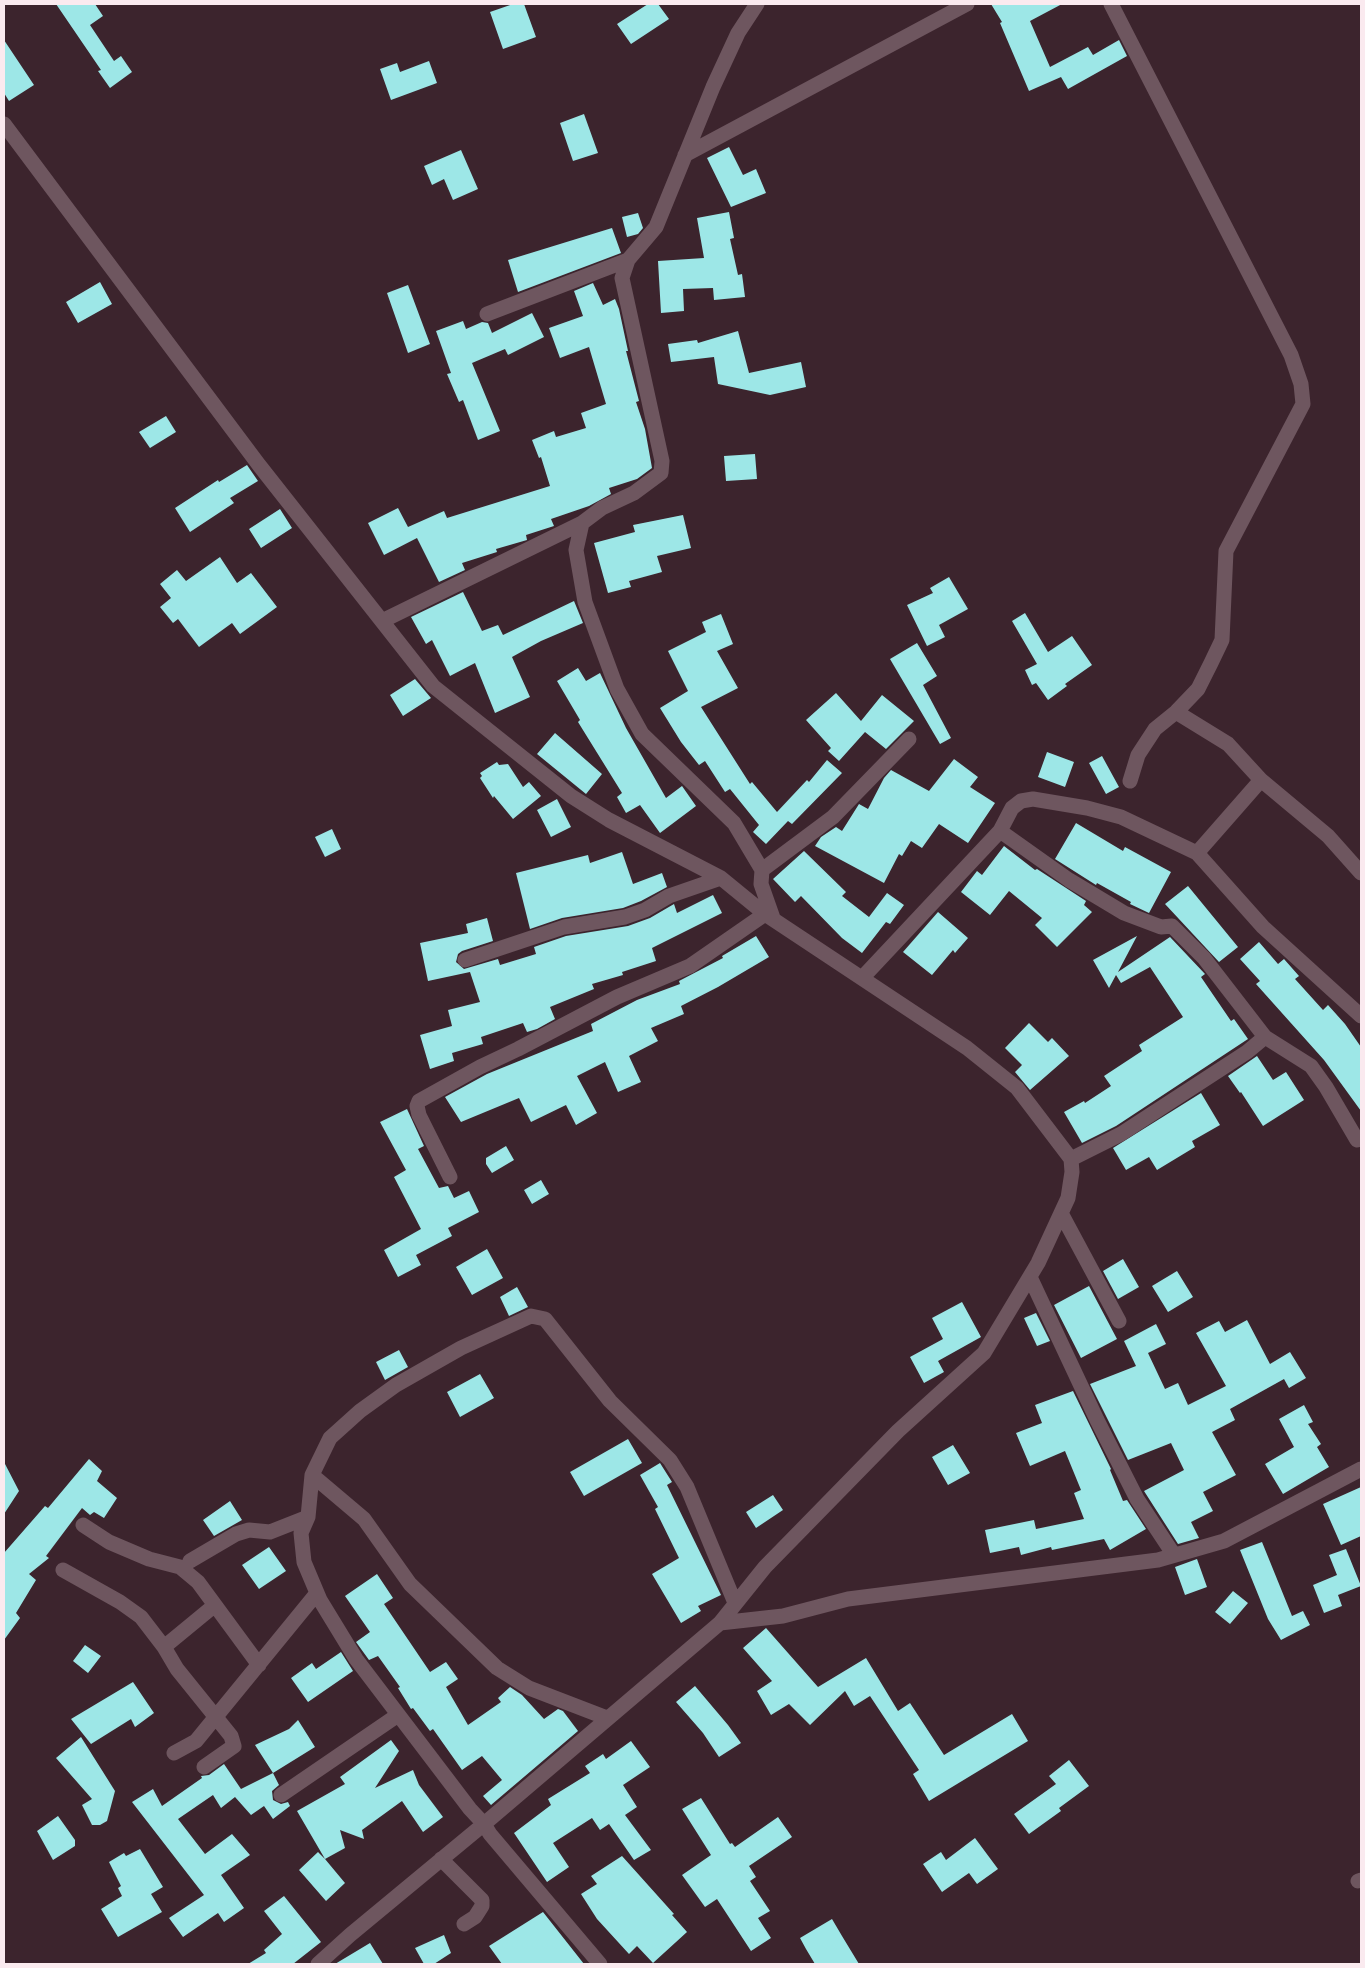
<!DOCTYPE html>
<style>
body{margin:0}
#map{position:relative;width:1365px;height:1968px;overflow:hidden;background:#3c242d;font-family:"Golos Text",sans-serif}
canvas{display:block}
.frame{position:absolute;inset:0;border:5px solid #faeaef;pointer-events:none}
</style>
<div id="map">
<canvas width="1365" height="1968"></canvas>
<div class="frame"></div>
</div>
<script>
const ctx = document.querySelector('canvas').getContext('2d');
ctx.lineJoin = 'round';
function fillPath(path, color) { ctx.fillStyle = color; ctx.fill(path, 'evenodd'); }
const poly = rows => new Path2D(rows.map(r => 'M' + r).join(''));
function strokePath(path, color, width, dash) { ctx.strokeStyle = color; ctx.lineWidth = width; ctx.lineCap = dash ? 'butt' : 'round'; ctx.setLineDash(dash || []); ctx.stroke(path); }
const building = poly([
 [56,4,95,4,103,16,90,25,114,61,121,56,132,72,110,88,98,71,101,70],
 [513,4,524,4,536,37,503,49,490,12],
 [648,4,658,4,669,19,631,44,617,24],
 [991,4,1062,4,1030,21,1050,67,1088,47,1093,55,1119,40,1127,56,1068,89,1061,77,1029,91,1000,23,1002,22],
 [4,40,34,85,9,101,4,93],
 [429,61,437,83,391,100,380,69,397,63,400,72],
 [584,114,598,153,573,161,560,123],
 [729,147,743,175,756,169,766,193,731,207,707,158],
 [461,150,478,189,453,200,444,179,432,185,424,166],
 [729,212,734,238,730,239,738,275,742,274,745,297,714,300,713,288,683,289,684,311,661,313,658,261,704,258,697,218],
 [638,213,643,228,638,234,627,237,622,217],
 [612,228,621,253,518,292,508,260],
 [100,282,112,304,78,323,66,302],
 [593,283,603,305,615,299,619,309,628,351,626,351,639,401,636,402,645,429,652,468,637,479,609,488,611,494,589,506,551,519,554,526,526,535,527,540,496,549,497,552,462,563,465,570,439,582,417,538,384,555,368,523,398,508,408,527,444,511,447,518,550,486,541,457,539,458,532,440,554,431,556,437,586,428,581,413,606,404,589,347,560,358,549,328,583,316,574,291],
 [408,285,430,344,408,353,387,293],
 [532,313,544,337,508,355,505,349,472,363,500,431,478,440,463,400,459,402,447,374,451,373,436,331,463,321,466,329,482,322,488,323,492,333],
 [738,331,749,373,801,362,806,387,770,395,718,384,714,357,671,362,668,344,697,340,698,343],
 [166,416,176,432,150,448,139,432],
 [755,454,757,479,726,481,724,456],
 [247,465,258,481,230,498,234,503,190,532,175,508,218,480,219,482],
 [280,509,292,528,261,548,249,529],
 [683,515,691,548,657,556,662,572,629,581,631,587,608,593,594,543,635,532,633,525],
 [220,557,237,583,251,573,277,607,240,634,232,623,199,647,178,619,173,623,160,607,171,598,160,584,177,570,186,581],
 [949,577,968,609,939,625,945,637,927,646,907,605,933,593,930,588],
 [463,592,482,631,498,625,503,635,574,601,583,623,541,641,512,657,530,697,495,713,475,663,450,676,432,640,426,644,411,617],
 [1025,613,1048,652,1072,636,1092,665,1065,684,1067,686,1048,700,1036,683,1032,685,1025,670,1037,664,1012,621],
 [721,614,733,644,717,651,738,688,701,707,750,784,752,782,777,812,807,780,809,782,827,760,842,773,792,824,788,821,766,844,753,832,759,825,730,789,725,792,705,761,699,765,681,742,660,708,688,691,668,651,706,632,702,622],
 [917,643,937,676,923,685,951,738,940,744,890,659],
 [578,668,586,681,600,673,626,728,666,798,682,786,696,806,660,833,640,805,626,813,617,797,622,793,578,722,580,720,557,681],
 [415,679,431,698,403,716,390,695],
 [836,693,861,721,882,695,914,721,886,749,865,732,839,761,828,751,831,748,806,720],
 [555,733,602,774,586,794,537,754],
 [1047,752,1074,762,1065,787,1038,777],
 [1102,756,1119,787,1106,794,1089,763],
 [954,759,978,777,970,787,995,803,968,843,939,824,922,848,911,841,902,856,899,854,884,883,815,846,821,837,836,827,842,831,859,804,868,809,884,778,891,770,929,791],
 [497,762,499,765,508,764,523,787,529,782,541,796,513,819,494,796,493,798,480,778,482,776,480,773],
 [557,799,571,827,551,837,537,810],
 [1076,823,1123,851,1125,847,1171,872,1149,913,1130,904,1131,902,1097,883,1096,885,1055,859],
 [332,829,341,849,325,857,315,837],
 [1004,846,1035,870,1037,869,1086,901,1084,905,1092,912,1057,947,1035,925,1042,918,1009,891,990,915,961,892,977,871,982,875],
 [804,851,846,892,842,896,869,917,887,893,904,905,890,924,886,922,862,953,842,938,801,896,795,902,773,879],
 [622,852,633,884,662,873,667,887,641,901,623,908,562,918,530,929,516,873,588,855,590,863],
 [1188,886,1238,947,1219,962,1165,904],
 [713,895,722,913,652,948,656,961,622,972,623,975,592,984,594,989,550,1007,555,1019,537,1029,527,1032,523,1023,481,1037,483,1044,452,1053,454,1061,430,1069,420,1035,452,1026,448,1010,480,1002,470,972,428,981,420,943,468,933,466,924,487,918,493,941,462,951,458,954,456,962,464,969,498,959,500,965,536,954,534,947,566,936,628,926,650,918,674,904,677,913],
 [938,912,968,938,955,953,953,950,932,975,903,952],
 [756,936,769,957,718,987,681,1006,684,1014,651,1028,658,1041,629,1056,641,1082,618,1092,605,1062,577,1076,597,1113,576,1125,566,1105,531,1122,519,1098,461,1122,445,1097,487,1074,593,1031,591,1024,637,1000,680,984,679,981,723,958,722,956],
 [1137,936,1118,972,1170,937,1205,974,1201,977,1231,1021,1234,1019,1248,1039,1116,1126,1082,1143,1064,1112,1084,1101,1085,1103,1111,1086,1104,1076,1142,1051,1139,1045,1183,1017,1150,967,1121,983,1116,975,1109,988,1093,960],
 [1259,942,1278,964,1284,959,1299,976,1295,979,1323,1010,1328,1005,1345,1024,1361,1047,1361,1111,1324,1060,1256,984,1260,981,1240,959],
 [1029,1023,1048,1042,1052,1038,1069,1056,1030,1090,1015,1072,1022,1065,1005,1048],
 [1257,1056,1273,1080,1286,1072,1304,1100,1263,1126,1241,1092,1240,1093,1228,1076],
 [1201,1093,1220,1125,1192,1141,1195,1147,1157,1170,1149,1157,1126,1170,1113,1148],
 [407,1109,424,1146,418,1149,439,1188,448,1186,454,1198,469,1191,479,1212,448,1228,452,1236,416,1255,421,1265,398,1277,384,1250,421,1229,394,1177,406,1170,380,1122],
 [506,1146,514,1160,492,1173,486,1164,486,1158],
 [541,1180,549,1194,532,1204,524,1190],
 [487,1249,503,1278,472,1295,456,1267],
 [1123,1259,1139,1287,1118,1299,1103,1271],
 [1177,1271,1193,1297,1168,1312,1152,1286],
 [1089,1286,1117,1339,1081,1358,1054,1305],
 [517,1287,528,1307,509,1316,500,1297],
 [962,1302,981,1337,938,1361,944,1372,924,1383,910,1357,943,1339,932,1318],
 [1036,1313,1050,1341,1037,1346,1024,1318],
 [1247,1320,1270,1364,1290,1352,1306,1378,1289,1388,1284,1379,1230,1409,1235,1420,1212,1432,1236,1475,1203,1492,1213,1511,1191,1522,1199,1538,1178,1544,1144,1491,1184,1470,1171,1443,1128,1460,1090,1384,1136,1366,1124,1341,1156,1324,1166,1344,1148,1353,1165,1389,1178,1383,1188,1405,1226,1386,1196,1333,1219,1321,1225,1332],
 [399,1350,408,1367,385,1380,376,1362],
 [480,1374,494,1398,460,1417,447,1392],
 [1073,1391,1111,1469,1110,1470,1123,1501,1127,1500,1146,1529,1110,1550,1104,1539,1052,1550,1051,1547,1021,1555,1019,1547,990,1553,985,1530,1034,1520,1036,1529,1084,1519,1074,1493,1081,1490,1065,1451,1030,1466,1016,1433,1042,1423,1035,1405],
 [1304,1405,1313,1422,1308,1424,1321,1444,1317,1447,1329,1467,1283,1494,1265,1464,1294,1447,1279,1419],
 [628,1439,642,1463,584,1496,570,1472],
 [953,1445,970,1473,948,1485,932,1457],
 [89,1459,102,1471,97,1481,117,1498,104,1518,94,1512,90,1515,82,1508,46,1556,49,1558,29,1574,36,1580,16,1613,20,1618,4,1640,4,1553,45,1506,48,1508],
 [4,1462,19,1491,4,1514],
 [660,1463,672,1482,667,1485,721,1595,698,1606,701,1611,681,1623,652,1574,679,1558,655,1509,658,1507,640,1475],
 [1361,1487,1361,1536,1341,1545,1323,1504],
 [773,1495,783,1510,756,1528,746,1512],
 [230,1501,242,1520,214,1536,203,1520],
 [1262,1542,1292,1616,1303,1611,1310,1625,1281,1640,1268,1619,1240,1550],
 [269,1547,286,1571,259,1589,242,1565],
 [1346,1549,1361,1586,1338,1595,1342,1606,1324,1613,1313,1585,1337,1575,1329,1555],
 [1197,1559,1207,1587,1185,1595,1175,1567],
 [377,1574,393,1598,384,1604,430,1672,446,1662,458,1679,446,1687,468,1725,501,1702,498,1698,510,1687,522,1695,544,1719,558,1709,563,1711,578,1731,491,1805,483,1796,502,1780,482,1756,462,1770,433,1729,430,1731,413,1708,411,1709,398,1688,400,1687,378,1656,369,1660,356,1642,370,1632,345,1596],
 [1233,1591,1248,1603,1230,1624,1215,1612],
 [766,1628,818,1687,866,1658,898,1711,910,1703,944,1755,1012,1714,1028,1741,929,1801,913,1774,919,1770,870,1696,854,1706,845,1691,810,1725,789,1704,771,1715,757,1691,772,1681,743,1648],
 [85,1645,101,1656,88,1673,73,1661],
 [341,1652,353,1671,308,1702,291,1678,312,1663,316,1669],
 [133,1682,154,1713,135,1727,131,1719,91,1744,71,1719],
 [695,1686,728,1725,741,1743,719,1757,703,1733,676,1702],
 [298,1720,315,1747,273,1773,255,1745,289,1729],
 [81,1737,115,1791,107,1821,100,1825,92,1825,82,1805,92,1799,56,1758],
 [391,1740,399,1751,375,1788,413,1770,419,1785,443,1817,423,1832,402,1801,362,1830,364,1839,340,1830,345,1848,325,1859,345,1883,326,1901,299,1870,318,1852,325,1859,297,1811,345,1784,340,1777],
 [631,1741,650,1767,623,1785,637,1807,625,1815,651,1850,634,1860,609,1824,600,1830,592,1818,553,1843,569,1867,547,1882,514,1833,551,1805,548,1799,590,1773,585,1766,603,1754,606,1759],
 [1069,1760,1089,1786,1059,1808,1061,1811,1029,1834,1014,1814,1056,1784,1049,1776],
 [224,1764,241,1789,273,1773,279,1785,272,1791,273,1800,281,1804,288,1802,290,1806,273,1819,264,1806,251,1815,235,1797,221,1808,213,1795,178,1819,205,1854,232,1834,250,1855,221,1875,244,1908,224,1922,218,1913,183,1937,169,1918,204,1895,132,1802,153,1789,162,1806,202,1778,201,1776,209,1775],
 [701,1798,730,1844,732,1843,735,1847,778,1817,792,1837,749,1866,756,1877,750,1881,770,1911,758,1918,771,1938,751,1951,717,1899,705,1907,682,1875,711,1855,682,1809],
 [58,1816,75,1840,75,1846,53,1860,37,1831],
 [975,1838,998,1869,977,1884,969,1873,942,1892,923,1864,941,1852,946,1860],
 [140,1849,163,1887,151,1894,162,1912,118,1937,101,1909,122,1896,118,1888,121,1886,109,1862,124,1853,126,1856],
 [622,1856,674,1914,672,1915,687,1932,653,1963,637,1946,629,1954,597,1919,581,1894,597,1884,591,1876],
 [284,1896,321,1942,293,1964,248,1964,266,1953,264,1950,282,1934,264,1911],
 [543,1912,584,1964,502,1964,489,1946],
 [832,1919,842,1936,859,1964,815,1964,806,1949,800,1938],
 [444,1935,451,1953,434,1964,424,1964,415,1948],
 [370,1943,383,1964,335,1964]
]);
const minor = poly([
 [757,4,738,33,713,87,656,227,628,260,622,278,662,461,661,473,634,493,602,508,582,523,576,550,585,602,617,689,642,734,734,823,762,870,761,884,773,918],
 [1111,4,1291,355,1301,384,1303,404,1226,551,1222,640,1211,663,1198,689,1176,712,1155,729,1138,755,1130,781],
 [4,124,259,465,433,686,571,796,609,820,721,878,765,914,967,1048,1017,1088,1071,1159,1072,1172,1068,1198,1038,1263,984,1353,898,1431,765,1567,720,1623,484,1824,490,1834,600,1964],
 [685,155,967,4],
 [487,314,628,260],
 [382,621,582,523],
 [1176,712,1228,744,1261,780,1328,836,1361,873],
 [1000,831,1012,808,1021,801,1033,799,1087,808,1121,817,1197,853,1263,927,1361,1016],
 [1197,853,1261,780],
 [762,870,833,817,909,739],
 [465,960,564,927,625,917,645,910,669,896,721,878],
 [863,977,1000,831,1069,880,1124,913,1161,927,1172,926,1204,958,1265,1037],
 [1071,1159,1121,1134,1247,1052,1265,1037,1311,1066,1326,1087,1357,1140],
 [450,1177,419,1115,417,1106,419,1101,480,1067,518,1049,617,997,690,966,765,914],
 [1061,1213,1119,1321],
 [1030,1277,1097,1420,1137,1499,1174,1555],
 [312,1475,364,1519,410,1584,497,1668,529,1688,607,1718],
 [83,1525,109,1542,149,1559,180,1567,198,1582,259,1665],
 [190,1561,236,1534,249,1530,270,1532,308,1517],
 [63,1570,120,1602,141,1617,164,1647,177,1669,231,1736,234,1746,204,1767],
 [720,1623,783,1616,848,1599,1158,1560,1224,1541,1361,1469],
 [164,1647,215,1605],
 [174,1753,196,1741,317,1593],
 [281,1795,398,1715],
 [441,1859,482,1900,482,1906,475,1917,464,1924],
 [1358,1881,1361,1880],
 [318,1964,350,1935,484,1824,470,1809,356,1659,320,1600,304,1562,301,1533,308,1517,312,1475,330,1438,360,1411,396,1385,461,1348,531,1316,545,1319,610,1401,670,1460,687,1487,735,1603]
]);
fillPath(building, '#9de7e7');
strokePath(minor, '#6e565f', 15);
</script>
